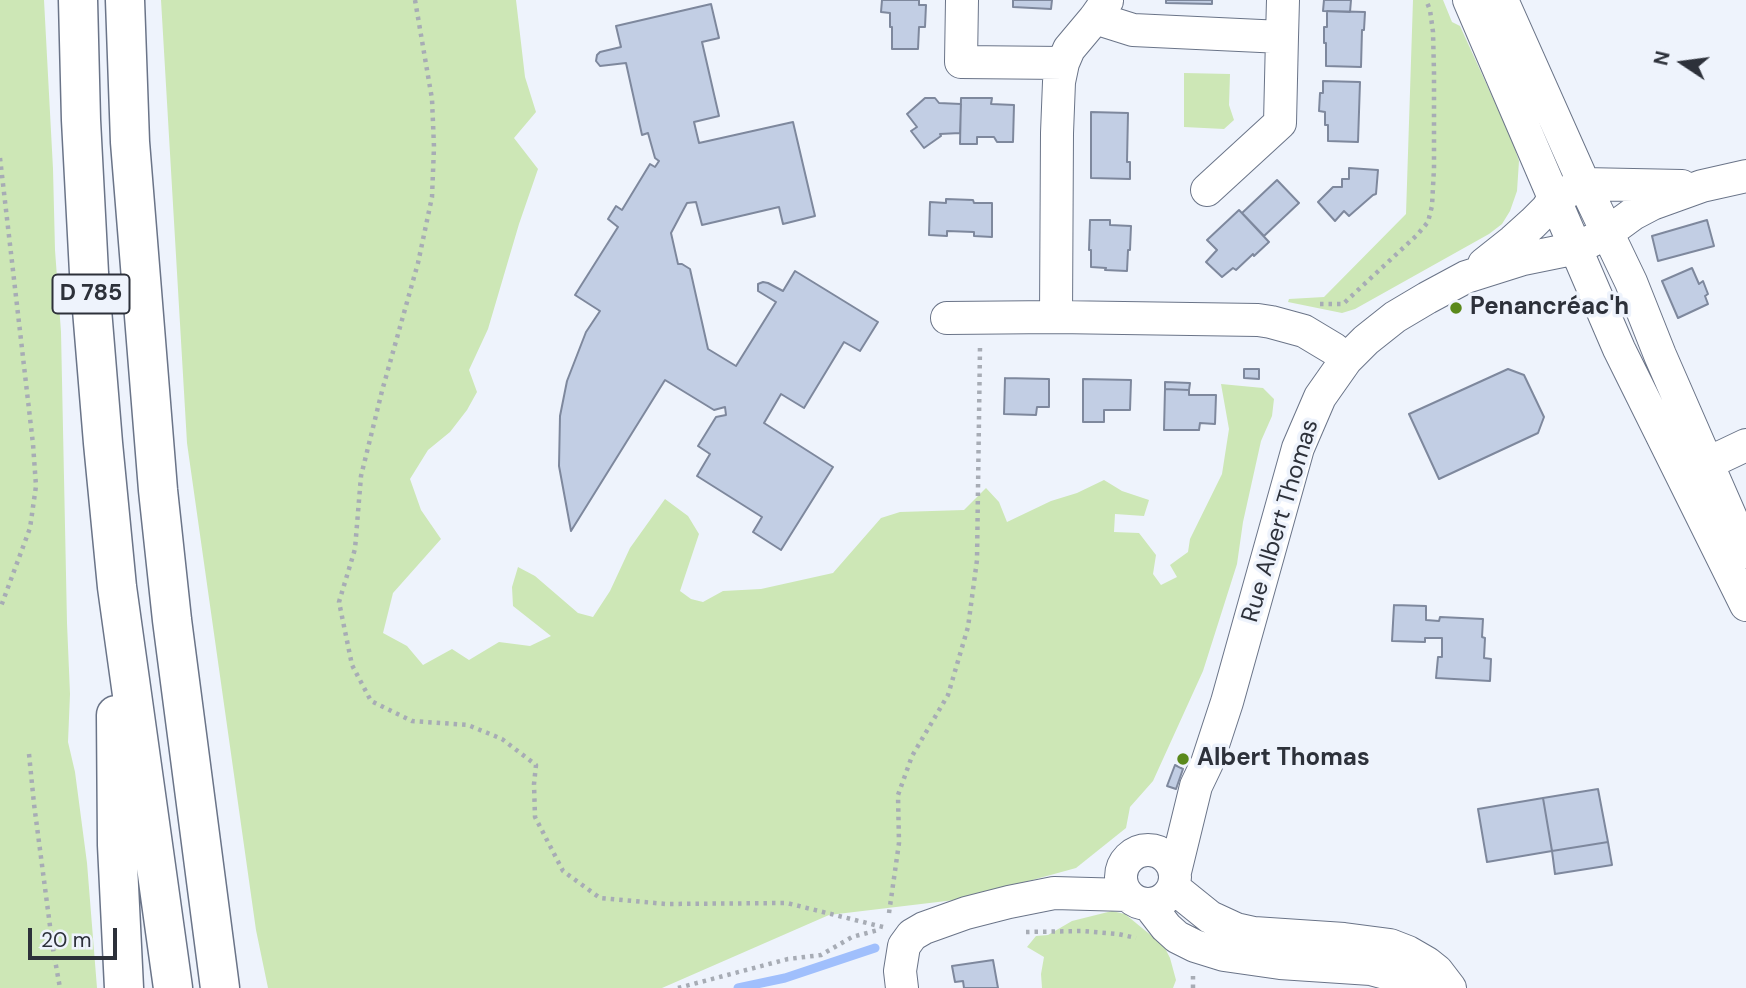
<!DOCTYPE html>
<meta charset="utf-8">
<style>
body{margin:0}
#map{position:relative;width:1746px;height:988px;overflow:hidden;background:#eef3fc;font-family:"DM Sans",sans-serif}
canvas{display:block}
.north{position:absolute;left:1648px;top:28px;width:70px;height:70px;-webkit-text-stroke:5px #eef3fc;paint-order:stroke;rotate:283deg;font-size:19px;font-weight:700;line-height:28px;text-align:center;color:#2d313a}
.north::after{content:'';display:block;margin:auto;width:24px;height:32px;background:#2d313a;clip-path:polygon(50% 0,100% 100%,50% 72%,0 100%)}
.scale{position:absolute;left:28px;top:928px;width:89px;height:32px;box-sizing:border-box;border:4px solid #2d313a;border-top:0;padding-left:9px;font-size:21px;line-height:24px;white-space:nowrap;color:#2d313a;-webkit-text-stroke:5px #eef3fc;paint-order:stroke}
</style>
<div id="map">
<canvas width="1746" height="988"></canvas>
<div class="north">N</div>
<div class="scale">20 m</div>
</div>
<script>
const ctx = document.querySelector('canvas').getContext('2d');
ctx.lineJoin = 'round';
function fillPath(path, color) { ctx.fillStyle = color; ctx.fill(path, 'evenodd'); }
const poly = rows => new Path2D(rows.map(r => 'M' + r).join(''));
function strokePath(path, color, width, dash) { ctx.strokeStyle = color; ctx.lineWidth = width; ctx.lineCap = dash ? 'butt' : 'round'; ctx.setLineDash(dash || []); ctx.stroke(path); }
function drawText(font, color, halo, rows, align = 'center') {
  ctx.font = font + ' "DM Sans",sans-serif'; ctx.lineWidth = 7; ctx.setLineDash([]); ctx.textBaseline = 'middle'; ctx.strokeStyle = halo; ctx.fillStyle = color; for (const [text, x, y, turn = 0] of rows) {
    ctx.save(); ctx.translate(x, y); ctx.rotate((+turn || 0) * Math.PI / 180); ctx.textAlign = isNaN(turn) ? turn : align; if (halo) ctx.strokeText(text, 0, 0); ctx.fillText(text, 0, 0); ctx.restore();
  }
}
const green = poly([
 [0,0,44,0,53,169,55,250,61,332,67,623,70,694,68,742,75,772,87,863,97,988,0,988],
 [161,0,516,0,525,77,536,112,514,138,538,169,519,224,488,329,469,370,477,392,467,410,450,432,428,450,410,479,421,510,441,539,393,593,383,633,407,646,423,665,452,649,469,660,499,642,530,646,551,636,513,606,512,587,518,567,535,576,578,613,593,617,610,591,630,548,665,499,688,516,699,534,680,591,691,599,703,602,723,591,761,589,833,573,881,518,900,512,964,510,986,488,999,502,1007,522,1051,501,1077,493,1104,480,1122,491,1149,500,1144,516,1115,514,1114,532,1139,533,1156,555,1153,574,1161,585,1177,577,1170,565,1188,552,1190,539,1222,474,1229,429,1221,384,1263,388,1274,399,1272,416,1261,441,1243,522,1237,564,1203,671,1153,781,1130,807,1126,828,1076,868,963,899,829,915,662,988,268,988,256,930,187,443],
 [1413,0,1443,0,1452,22,1460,26,1512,140,1519,161,1517,191,1510,211,1502,224,1489,234,1355,309,1342,313,1288,302,1289,299,1324,297,1406,214],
 [1184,73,1230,74,1229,105,1234,120,1224,129,1184,127],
 [1112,911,1125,914,1164,946,1170,958,1176,980,1173,988,1042,988,1041,974,1044,957,1027,947,1036,936,1048,935,1072,921]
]);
const stream = poly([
 [738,988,785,978,875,948]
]);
const building = poly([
 [882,0,919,0,919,5,926,5,925,27,919,27,918,49,892,49,892,27,890,27,890,13,881,12,882,0],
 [1013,0,1052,0,1051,9,1013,7,1013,0],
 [1166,0,1212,0,1212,4,1166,3,1166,0],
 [1324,0,1351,0,1350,12,1323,11,1324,0],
 [711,4,719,38,702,42,719,116,694,122,699,143,793,122,815,216,783,224,779,207,702,225,696,202,687,203,671,233,678,264,682,264,690,269,708,349,736,366,776,302,758,291,758,284,763,282,768,283,783,291,795,271,878,322,860,351,844,342,804,408,781,394,764,423,833,467,781,550,753,532,762,517,697,476,710,454,698,446,716,417,726,415,725,407,714,410,665,380,571,531,559,466,560,416,567,381,586,332,600,311,575,295,618,227,608,219,616,206,622,210,650,164,655,167,659,161,655,158,648,133,642,135,626,63,600,66,596,61,597,55,600,52,621,47,616,26,711,4],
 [1327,11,1365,12,1364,30,1362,30,1361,67,1326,66,1326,43,1324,43,1324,27,1327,27,1327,11],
 [1323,81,1360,82,1358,142,1328,141,1328,125,1325,125,1325,112,1319,111,1320,93,1323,93,1323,81],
 [925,98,935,98,939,103,961,104,960,133,940,134,941,136,924,148,911,131,917,127,907,114,925,98],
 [961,98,992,98,991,104,1014,105,1013,142,997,142,994,137,977,137,977,144,960,144,961,98],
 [1091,112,1128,113,1127,162,1130,162,1130,179,1091,178,1091,112],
 [1349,168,1378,170,1376,194,1373,195,1349,216,1344,211,1335,221,1318,202,1333,187,1342,187,1342,179,1349,179,1349,168],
 [1277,180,1299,203,1264,236,1242,213,1277,180],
 [946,199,973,200,974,203,992,203,992,237,974,236,974,232,947,231,947,236,929,235,930,202,946,203,946,199],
 [1239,210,1269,242,1254,256,1253,254,1236,270,1233,268,1222,277,1206,262,1217,250,1207,240,1239,210],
 [1090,220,1110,220,1110,225,1131,226,1130,250,1128,250,1127,271,1105,270,1106,268,1091,267,1091,250,1089,250,1090,220],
 [1707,220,1714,246,1658,261,1652,236,1707,220],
 [1692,268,1699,284,1703,281,1708,294,1705,296,1708,304,1678,318,1662,281,1692,268],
 [1244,369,1259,369,1259,379,1244,378,1244,369],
 [1508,369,1524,375,1544,417,1538,433,1439,479,1409,414,1508,369],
 [1005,378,1049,379,1049,407,1037,407,1036,415,1004,414,1005,378],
 [1083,379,1131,380,1130,410,1104,410,1104,422,1083,422,1083,379],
 [1165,382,1190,383,1189,390,1165,389,1165,382],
 [1165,389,1189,390,1189,395,1216,395,1215,424,1200,423,1199,430,1164,430,1165,389],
 [1394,605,1426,606,1426,620,1439,621,1440,617,1483,619,1482,637,1485,638,1484,658,1491,659,1490,681,1436,678,1438,657,1442,657,1442,638,1425,638,1425,642,1392,641,1394,605],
 [1175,765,1183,769,1176,789,1167,786,1175,765],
 [1598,789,1608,842,1552,851,1543,798,1598,789],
 [1543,798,1552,851,1487,862,1478,809,1543,798],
 [1608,842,1612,865,1555,874,1552,851,1608,842],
 [993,960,998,988,964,988,963,981,955,982,952,966,993,960]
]);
const path = poly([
 [415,0,432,99,434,147,432,197,418,263,382,391,361,476,355,549,339,602,352,665,371,701,412,721,468,725,502,739,536,765,534,784,535,817,563,871,600,898,666,904,787,903,883,927],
 [0,158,33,444,36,486,30,528,0,609],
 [1320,304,1343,304,1417,235,1428,222,1432,206,1434,168,1434,72,1433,32,1430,10,1426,0],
 [29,754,34,804,53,949,60,988],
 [889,913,899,843,898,795,912,756,948,695,968,627,977,560,980,347],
 [1026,932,1082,931,1118,934,1136,938],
 [678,988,788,959,821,955,852,937,878,930],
 [1193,988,1193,975]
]);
const minor = poly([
 [962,0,961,62,1063,63],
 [1469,0,1619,349,1746,605],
 [1502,0,1584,184,1631,282,1660,355,1746,552],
 [1095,18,1133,30,1282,37,1280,123,1207,190],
 [1282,37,1283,0],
 [1484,264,1513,241,1533,223,1547,209,1554,198,1584,184,1682,186],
 [1056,317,1057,133,1059,82,1063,63,1069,49,1095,18,1107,1],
 [947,318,1056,317,1258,320,1271,322,1304,331,1334,349,1346,360],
 [1708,463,1746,445],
 '1121 877a27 27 0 1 1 54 0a27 27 0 1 1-54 0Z',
 [1175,872,1196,786,1207,763,1227,702,1298,448,1320,397,1346,360,1366,340,1395,317,1427,298,1466,277,1523,259,1577,248,1607,233,1633,214,1652,204,1702,186,1746,176],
 [1174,888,1210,917,1236,929,1254,933,1344,939,1390,945,1408,952,1427,963,1437,971,1450,988],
 [1149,905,1166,927,1177,937,1195,946,1224,955,1280,963,1371,969,1400,977,1416,988],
 [902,988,900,971,904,946,912,935,924,928,966,913,1009,902,1054,893,1127,895]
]);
const highway = poly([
 [78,0,81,120,89,273,103,443,117,587,173,988],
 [125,0,130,142,158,490,172,620,220,988],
 [116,715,117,845,124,988]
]);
const markers = [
 [1456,308,7,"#5a891b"],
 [1183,759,7,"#5a891b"]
];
const shields = [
 [91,294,77]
];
const shieldNames = [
 ["D 785",91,294]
];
const poiNames = [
 ["Penancréac'h",1470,308],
 ["Albert Thomas",1197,759]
];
const streetNames = [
 ["Rue Albert Thomas",1281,521,-73]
];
fillPath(green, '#cde7b6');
strokePath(stream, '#a0bffc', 9);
fillPath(building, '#c2cee4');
strokePath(building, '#7e889d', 2);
strokePath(minor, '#6a7488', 34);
strokePath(highway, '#6a7488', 41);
strokePath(path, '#a7acb5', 4.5, [3.5, 5]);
strokePath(minor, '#fff', 32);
strokePath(highway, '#fff', 38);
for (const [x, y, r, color] of markers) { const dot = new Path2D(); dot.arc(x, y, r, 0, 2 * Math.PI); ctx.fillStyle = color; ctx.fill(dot); strokePath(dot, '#eef3fc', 2.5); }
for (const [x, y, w] of shields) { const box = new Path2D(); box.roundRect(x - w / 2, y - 19.5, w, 39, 5); ctx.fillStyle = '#eef3fc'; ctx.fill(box); strokePath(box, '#2d313a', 2); }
drawText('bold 23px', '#2d313a', null, shieldNames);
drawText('bold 24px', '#2d313a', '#eef3fc', poiNames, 'left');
drawText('24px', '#2d313a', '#eef3fc', streetNames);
</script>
